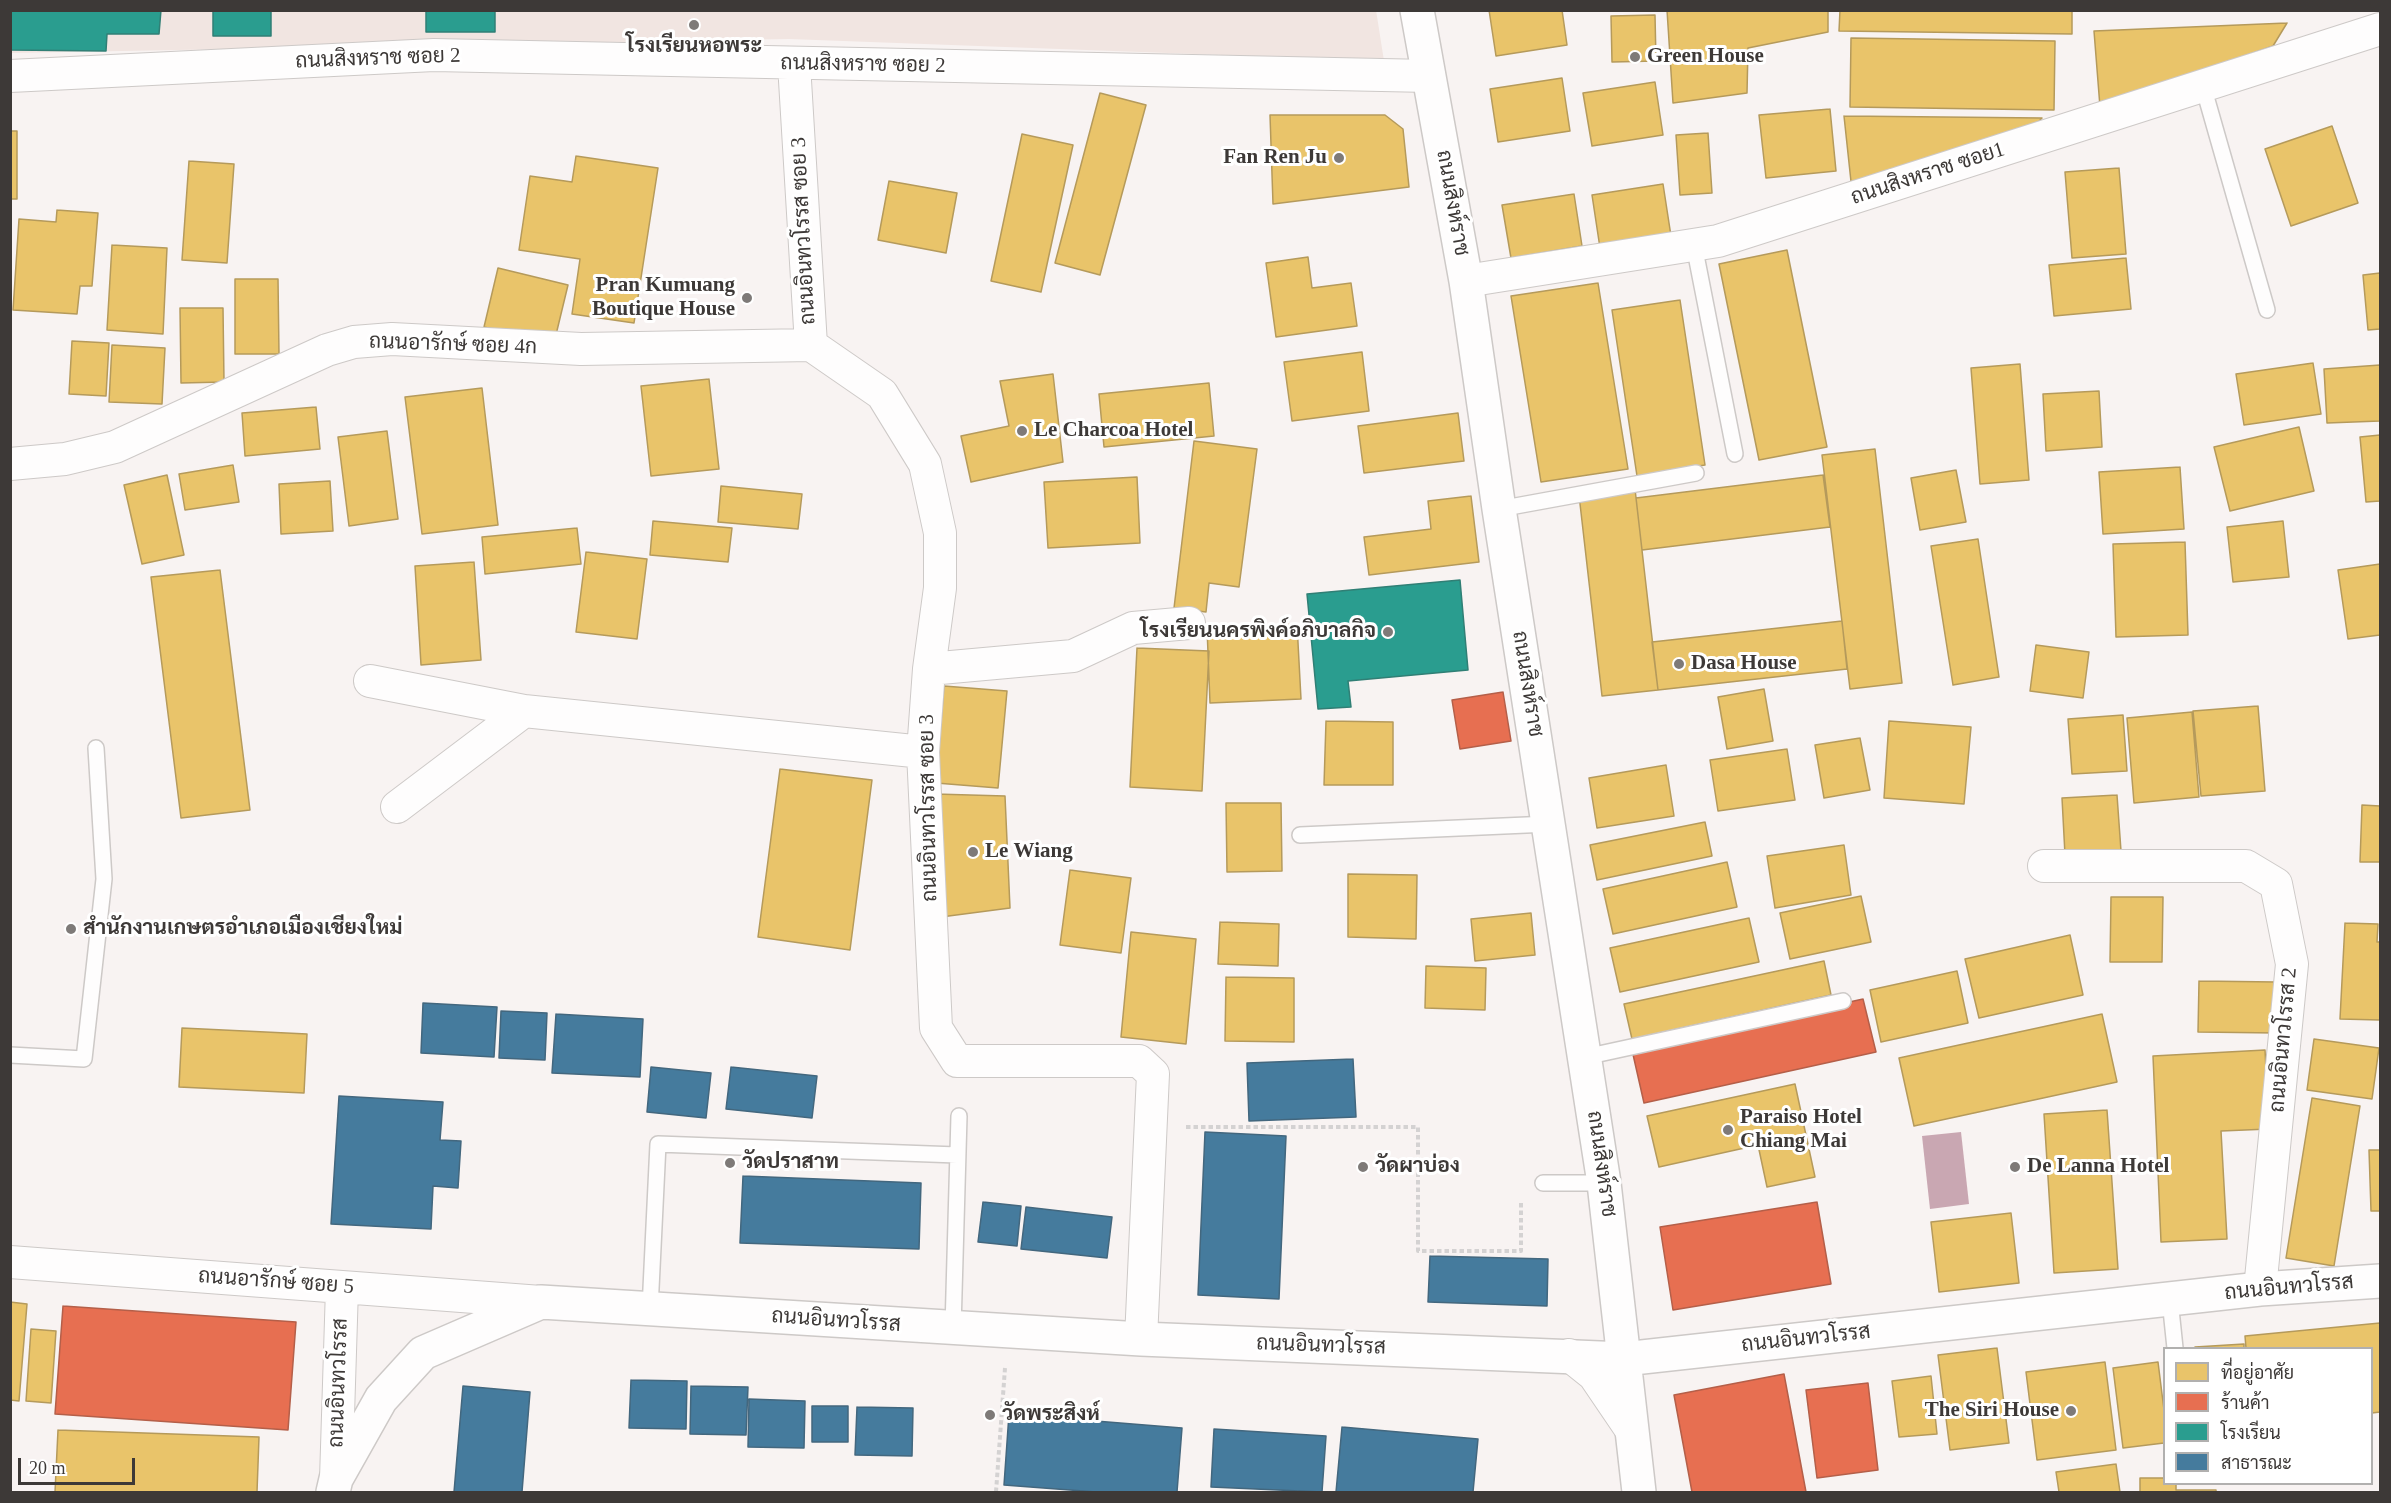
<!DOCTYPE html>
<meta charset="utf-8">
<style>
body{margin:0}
#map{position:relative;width:2391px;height:1503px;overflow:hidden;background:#f8f3f2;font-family:"Times New Roman",Sarabun,serif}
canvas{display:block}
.frame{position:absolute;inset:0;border:12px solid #3d3937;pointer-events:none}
.legend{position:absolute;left:2163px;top:1347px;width:210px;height:138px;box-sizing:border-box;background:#fff;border:2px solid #b1b0af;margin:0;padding:8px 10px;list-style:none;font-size:18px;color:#3d3937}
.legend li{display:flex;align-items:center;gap:12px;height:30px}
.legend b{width:30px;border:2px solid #b1b0af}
.scale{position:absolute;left:18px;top:1458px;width:117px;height:27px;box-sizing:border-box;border:3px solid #3d3937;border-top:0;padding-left:8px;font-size:18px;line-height:21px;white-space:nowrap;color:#3d3937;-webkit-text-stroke:4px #fff;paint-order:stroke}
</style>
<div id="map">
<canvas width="2391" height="1503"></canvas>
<div class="frame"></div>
<ul class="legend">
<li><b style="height:16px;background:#e9c46a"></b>ที่อยู่อาศัย</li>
<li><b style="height:16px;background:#e76f51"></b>ร้านค้า</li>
<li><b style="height:16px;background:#2a9d8f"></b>โรงเรียน</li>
<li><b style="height:16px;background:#457b9d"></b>สาธารณะ</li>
</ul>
<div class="scale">20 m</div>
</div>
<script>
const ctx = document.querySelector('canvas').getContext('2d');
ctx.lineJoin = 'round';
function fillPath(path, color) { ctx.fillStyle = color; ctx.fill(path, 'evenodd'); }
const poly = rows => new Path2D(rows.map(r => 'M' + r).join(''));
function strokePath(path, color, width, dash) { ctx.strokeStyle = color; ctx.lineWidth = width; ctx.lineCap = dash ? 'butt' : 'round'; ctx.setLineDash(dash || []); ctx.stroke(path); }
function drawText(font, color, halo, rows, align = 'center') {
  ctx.font = font + ' "Times New Roman",Sarabun,serif'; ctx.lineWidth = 6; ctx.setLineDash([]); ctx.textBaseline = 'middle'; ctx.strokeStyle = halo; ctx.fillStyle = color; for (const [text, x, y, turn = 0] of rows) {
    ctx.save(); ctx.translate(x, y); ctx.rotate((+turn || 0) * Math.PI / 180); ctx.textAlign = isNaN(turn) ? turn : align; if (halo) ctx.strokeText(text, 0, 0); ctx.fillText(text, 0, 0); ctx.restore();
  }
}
const built = poly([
 [1376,10,1384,61,789,39,11,53,10,11]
]);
const water = poly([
 [1961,1132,1969,1204,1930,1209,1922,1136]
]);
const homes = poly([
 [1489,10,1562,10,1567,45,1496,56,1489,10],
 [1667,10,1828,10,1828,32,1748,48,1747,93,1673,103,1667,10],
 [1840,10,2072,10,2072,34,1839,31,1840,10],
 [1655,15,1656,61,1612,62,1611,16,1655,15],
 [2287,23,2273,46,2100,107,2094,31,2287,23],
 [1851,38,2055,41,2054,110,1850,107,1851,38],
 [1562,78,1570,131,1498,142,1490,89,1562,78],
 [1655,82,1663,135,1592,146,1583,93,1655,82],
 [1100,93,1146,105,1100,275,1055,263,1100,93],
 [1830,109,1836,171,1766,178,1759,115,1830,109],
 [1270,115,1385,115,1403,129,1409,187,1273,204,1270,115],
 [1844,116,2042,118,2032,129,1852,191,1844,116],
 [2332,126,2358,203,2291,226,2265,149,2332,126],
 [10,131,17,131,17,199,10,199,10,131],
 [1708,133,1712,193,1680,195,1676,135,1708,133],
 [1022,134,1073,145,1041,292,991,281,1022,134],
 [576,156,658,168,634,323,572,314,580,259,519,250,530,176,572,182,576,156],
 [189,161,234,164,227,263,182,260,189,161],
 [2119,168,2126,254,2072,258,2065,172,2119,168],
 [889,181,957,193,946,253,878,240,889,181],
 [1663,184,1671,236,1600,248,1592,195,1663,184],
 [1574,194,1582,246,1511,258,1502,205,1574,194],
 [57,210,98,213,92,286,80,286,77,314,13,310,19,219,56,222,57,210],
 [112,245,167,248,163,334,107,330,112,245],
 [1787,250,1827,447,1759,460,1719,264,1787,250],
 [1308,257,1312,288,1351,283,1357,326,1276,337,1266,263,1308,257],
 [2126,258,2131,309,2054,316,2049,265,2126,258],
 [498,268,568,285,554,343,484,327,498,268],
 [2380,273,2380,329,2368,330,2363,275,2380,273],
 [235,279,278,279,279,354,235,354,235,279],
 [1598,283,1628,469,1541,482,1511,296,1598,283],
 [1680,300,1705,465,1637,476,1612,310,1680,300],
 [180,308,223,308,224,382,181,383,180,308],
 [72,341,109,343,106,396,69,394,72,341],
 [112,345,165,348,162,404,109,402,112,345],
 [1362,352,1369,411,1292,421,1284,362,1362,352],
 [2313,363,2321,414,2244,425,2236,374,2313,363],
 [2020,364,2029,480,1980,484,1971,368,2020,364],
 [2380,365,2380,421,2327,423,2324,369,2380,365],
 [1053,374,1063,462,971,482,961,436,1009,426,1000,381,1053,374],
 [709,379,719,469,651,476,641,386,709,379],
 [1209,383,1214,436,1104,447,1099,394,1209,383],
 [482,388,498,525,422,534,405,397,482,388],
 [2099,391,2102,447,2046,451,2043,394,2099,391],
 [316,407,320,449,245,456,242,413,316,407],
 [1458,413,1464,461,1364,473,1358,426,1458,413],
 [2299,427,2314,491,2230,511,2214,447,2299,427],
 [387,431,398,519,349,526,338,437,387,431],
 [2380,435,2380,501,2366,502,2360,437,2380,435],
 [1194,441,1257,449,1239,587,1209,583,1206,612,1174,608,1194,441],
 [1875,449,1902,683,1850,689,1822,455,1875,449],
 [233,465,239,502,185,510,179,474,233,465],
 [2180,467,2184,529,2103,534,2099,472,2180,467],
 [1956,470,1966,522,1920,530,1911,478,1956,470],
 [167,475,184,555,142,564,124,485,167,475],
 [1823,475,1830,527,1642,550,1636,498,1823,475],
 [1137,477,1140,543,1048,548,1044,482,1137,477],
 [330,481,333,531,281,534,279,484,330,481],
 [721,486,802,494,798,529,718,522,721,486],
 [1635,489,1658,690,1602,696,1579,495,1635,489],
 [1471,496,1479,562,1369,575,1364,537,1431,529,1428,501,1471,496],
 [653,521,732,528,728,562,650,555,653,521],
 [2283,521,2289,577,2233,582,2227,527,2283,521],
 [577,528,581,564,485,574,482,537,577,528],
 [1978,539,1999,677,1953,685,1931,546,1978,539],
 [2185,542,2188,635,2116,637,2113,544,2185,542],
 [586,552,647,559,637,639,576,632,586,552],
 [474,562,481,660,421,665,415,566,474,562],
 [2380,564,2380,635,2348,639,2338,570,2380,564],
 [220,570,250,810,181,818,151,577,220,570],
 [1842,621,1847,669,1658,690,1652,642,1842,621],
 [1297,624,1301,699,1210,703,1207,628,1297,624],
 [2036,645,2089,652,2083,698,2030,691,2036,645],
 [1137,648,1209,651,1202,791,1130,787,1137,648],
 [944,686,1007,691,998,788,936,783,944,686],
 [1764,689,1773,741,1727,749,1718,697,1764,689],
 [2258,706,2265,791,2201,796,2193,711,2258,706],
 [2192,712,2199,797,2134,803,2127,718,2192,712],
 [2123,715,2127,771,2072,774,2068,719,2123,715],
 [1326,721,1393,722,1393,785,1324,785,1326,721],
 [1889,721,1971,727,1964,804,1884,798,1889,721],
 [1860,738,1870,790,1824,798,1815,745,1860,738],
 [1787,749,1795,800,1718,811,1710,760,1787,749],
 [1666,765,1674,816,1597,828,1589,778,1666,765],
 [780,769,872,780,850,950,758,937,780,769],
 [935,794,1005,796,1010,908,941,917,935,794],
 [2117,795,2121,851,2065,855,2062,798,2117,795],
 [1226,803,1281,803,1282,871,1227,872,1226,803],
 [2362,805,2380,806,2380,862,2360,862,2362,805],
 [1705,822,1712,856,1597,880,1590,845,1705,822],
 [1844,845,1851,895,1775,908,1767,856,1844,845],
 [1727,862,1737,907,1613,934,1603,889,1727,862],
 [1070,870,1131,878,1121,953,1060,945,1070,870],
 [1348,874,1417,875,1416,939,1348,937,1348,874],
 [1861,896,1871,942,1790,959,1780,913,1861,896],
 [2111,897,2163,897,2162,962,2110,962,2111,897],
 [1531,913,1535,955,1475,961,1471,919,1531,913],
 [1749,918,1759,962,1620,992,1610,948,1749,918],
 [1220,922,1279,924,1278,966,1218,964,1220,922],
 [2345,923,2378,924,2377,942,2380,942,2380,1020,2340,1019,2345,923],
 [1131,932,1196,939,1186,1044,1121,1037,1131,932],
 [2070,935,2083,995,1979,1018,1965,959,2070,935],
 [1824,961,1831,995,1632,1039,1624,1004,1824,961],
 [1426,966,1486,968,1485,1010,1425,1008,1426,966],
 [1957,971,1968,1023,1881,1042,1870,990,1957,971],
 [1226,977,1294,978,1294,1042,1225,1041,1226,977],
 [2199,981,2276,982,2276,1033,2198,1032,2199,981],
 [2102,1014,2117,1082,1914,1126,1899,1058,2102,1014],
 [182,1028,307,1034,304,1093,179,1087,182,1028],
 [2314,1039,2379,1048,2372,1099,2307,1090,2314,1039],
 [2265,1050,2269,1129,2221,1131,2227,1239,2161,1242,2153,1056,2265,1050],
 [1795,1084,1815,1177,1767,1187,1758,1145,1659,1167,1647,1116,1795,1084],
 [2312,1098,2360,1106,2334,1266,2286,1258,2312,1098],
 [2107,1110,2118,1269,2054,1273,2044,1114,2107,1110],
 [2369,1150,2380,1150,2380,1211,2371,1211,2369,1150],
 [2011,1213,2019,1283,1939,1292,1931,1222,2011,1213],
 [10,1302,27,1304,19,1401,10,1400,10,1302],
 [2380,1323,2380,1412,2372,1413,2372,1348,2246,1348,2245,1336,2380,1323],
 [31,1329,56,1331,51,1403,26,1401,31,1329],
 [2244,1344,2244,1348,2195,1348,2195,1347,2244,1344],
 [1997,1348,2009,1443,1950,1450,1938,1355,1997,1348],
 [2105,1362,2116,1450,2037,1460,2026,1372,2105,1362],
 [2158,1362,2164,1410,2164,1443,2123,1448,2113,1368,2158,1362],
 [1931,1376,1937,1434,1899,1437,1892,1381,1931,1376],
 [58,1430,259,1437,257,1492,55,1492,58,1430],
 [2116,1464,2120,1492,2059,1492,2056,1472,2116,1464],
 [2140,1478,2164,1478,2164,1484,2176,1484,2176,1490,2216,1490,2216,1492,2140,1492,2140,1478]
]);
const shops = poly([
 [1503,692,1511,741,1460,749,1452,700,1503,692],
 [1863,999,1876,1052,1644,1103,1632,1050,1863,999],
 [1817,1202,1831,1284,1673,1310,1660,1227,1817,1202],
 [63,1306,296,1322,288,1430,55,1414,63,1306],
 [1784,1374,1806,1492,1692,1492,1674,1395,1784,1374],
 [1868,1383,1878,1470,1817,1478,1806,1390,1868,1383]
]);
const schools = poly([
 [10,10,161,10,159,34,107,34,106,51,10,50,10,10],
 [213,10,271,10,271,36,213,36,213,10],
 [426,10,495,10,495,32,426,32,426,10],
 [1460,580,1468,670,1348,681,1351,707,1318,709,1307,594,1460,580]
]);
const public = poly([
 [423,1003,497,1007,494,1057,421,1053,423,1003],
 [501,1011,547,1013,545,1060,499,1058,501,1011],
 [556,1014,643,1019,640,1077,552,1073,556,1014],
 [1353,1059,1356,1117,1249,1121,1247,1063,1353,1059],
 [651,1067,711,1073,706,1118,647,1112,651,1067],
 [731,1067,817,1076,812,1118,726,1109,731,1067],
 [339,1096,443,1102,440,1140,461,1141,458,1188,433,1186,431,1229,331,1224,339,1096],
 [1205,1132,1286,1136,1279,1299,1198,1295,1205,1132],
 [743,1176,921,1183,919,1249,740,1243,743,1176],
 [983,1202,1021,1206,1017,1246,978,1242,983,1202],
 [1026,1207,1112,1217,1107,1258,1021,1249,1026,1207],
 [1430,1256,1548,1259,1547,1306,1428,1302,1430,1256],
 [631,1380,687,1381,686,1429,629,1428,631,1380],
 [463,1386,530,1392,522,1492,454,1492,463,1386],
 [691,1386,748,1387,746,1435,690,1434,691,1386],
 [749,1399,805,1401,804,1448,748,1447,749,1399],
 [812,1406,848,1406,848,1442,812,1442,812,1406],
 [857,1407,913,1408,912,1456,855,1455,857,1407],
 [1009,1414,1182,1428,1177,1492,1096,1492,1004,1485,1009,1414],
 [1342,1427,1478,1439,1473,1492,1336,1492,1342,1427],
 [1214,1429,1326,1436,1322,1492,1211,1487,1214,1429]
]);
const path = poly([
 [1186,1127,1418,1127,1418,1251,1521,1251,1521,1201],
 [996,1492,1005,1368]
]);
const lane = poly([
 [2203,86,2267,310],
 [1694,245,1735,454],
 [1499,509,1696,473],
 [1300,835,1549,824],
 [10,1055,84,1059,104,879,96,748],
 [1585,1057,1843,1001],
 [1543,1183,1604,1183],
 [2170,1300,2175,1348],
 [650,1309,658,1144,957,1155],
 [953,1328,959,1116]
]);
const street = poly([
 [794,64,811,345,882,394,925,464,940,533,940,588,929,669,923,752,936,1028,957,1061,1139,1061,1153,1074,1141,1339],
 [10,76,434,55,1429,76],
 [1466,281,1718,241,2380,29],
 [10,464,65,459,115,447,327,350,354,342,392,339,581,349,811,345],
 [929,669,1073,656,1133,628,1189,623],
 [370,681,524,711],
 [397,807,524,711,923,752],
 [2044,866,2246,866,2276,884,2292,964,2260,1289],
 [10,1262,541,1302],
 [1569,1355,1594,1375,1632,1431],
 [336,1479,342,1288]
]);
const secondary = poly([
 [1417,10,1466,281,1499,509,1604,1183,1639,1492],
 [333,1492,336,1479,381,1399,423,1353,541,1302,1141,1339,1624,1359,2260,1289,2380,1281]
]);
const markers = [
 [694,25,6,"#7e7a78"],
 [1635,57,6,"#7e7a78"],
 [1339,158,6,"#7e7a78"],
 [747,298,6,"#7e7a78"],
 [1022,431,6,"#7e7a78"],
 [1388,632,6,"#7e7a78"],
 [1679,664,6,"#7e7a78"],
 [973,852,6,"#7e7a78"],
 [71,929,6,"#7e7a78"],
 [1728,1130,6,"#7e7a78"],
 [730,1163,6,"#7e7a78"],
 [1363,1167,6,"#7e7a78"],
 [2015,1167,6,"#7e7a78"],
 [2071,1411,6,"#7e7a78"],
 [990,1415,6,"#7e7a78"]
];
const poiNames = [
 ["โรงเรียนหอพระ",694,47,"center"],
 ["Green House",1647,57],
 ["Fan Ren Ju",1327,158,"right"],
 ["Pran Kumuang",735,286,"right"],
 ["Boutique House",735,310,"right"],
 ["Le Charcoa Hotel",1034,431],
 ["โรงเรียนนครพิงค์อภิบาลกิจ",1376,632,"right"],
 ["Dasa House",1691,664],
 ["Le Wiang",985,852],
 ["สำนักงานเกษตรอำเภอเมืองเชียงใหม่",83,929],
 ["Paraiso Hotel",1740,1118],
 ["Chiang Mai",1740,1142],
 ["วัดปราสาท",742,1163],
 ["วัดผาบ่อง",1375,1167],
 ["De Lanna Hotel",2027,1167],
 ["The Siri House",2059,1411,"right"],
 ["วัดพระสิงห์",1002,1415]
];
const streetNames = [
 ["ถนนสิงหราช ซอย 2",378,59,-2],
 ["ถนนสิงหราช ซอย 2",863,65,1],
 ["ถนนสิงหราช ซอย1",1928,174,-18],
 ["ถนนสิงห์ราช",1452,203,80],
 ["ถนนอินทวโรรส ซอย 3",804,231,-93],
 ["ถนนอารักษ์ ซอย 4ก",453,345,2],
 ["ถนนสิงห์ราช",1527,684,81],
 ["ถนนอินทวโรรส ซอย 3",929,808,-91],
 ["ถนนอินทวโรรส 2",2284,1040,-85],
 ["ถนนสิงห์ราช",1601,1164,82],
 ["ถนนอารักษ์ ซอย 5",276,1282,4],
 ["ถนนอินทวโรรส",2289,1288,-5],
 ["ถนนอินทวโรรส",836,1321,4],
 ["ถนนอินทวโรรส",1806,1339,-6],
 ["ถนนอินทวโรรส",1321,1346,2],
 ["ถนนอินทวโรรส",339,1383,-88]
];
fillPath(built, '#f1e5e1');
fillPath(water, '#c9a7b2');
fillPath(homes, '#e9c46a');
strokePath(homes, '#b59a5b', 1.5);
fillPath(shops, '#e76f51');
strokePath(shops, '#b45f49', 1.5);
fillPath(schools, '#2a9d8f');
strokePath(schools, '#307f75', 1.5);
fillPath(public, '#457b9d');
strokePath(public, '#43677e', 1.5);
strokePath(lane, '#cdc9c7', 18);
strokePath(street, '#cdc9c7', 34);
strokePath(secondary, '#cdc9c7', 36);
strokePath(path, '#d4d2d2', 4, [4.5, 3]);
strokePath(lane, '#fefdfd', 15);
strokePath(street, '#fefdfd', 32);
strokePath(secondary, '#fefdfd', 33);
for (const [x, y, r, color] of markers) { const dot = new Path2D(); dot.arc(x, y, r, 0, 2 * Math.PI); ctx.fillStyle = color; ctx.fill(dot); strokePath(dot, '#fff', 2); }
drawText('bold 21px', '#3d3937', '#fff', poiNames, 'left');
drawText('21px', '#3d3937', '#fff', streetNames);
</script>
